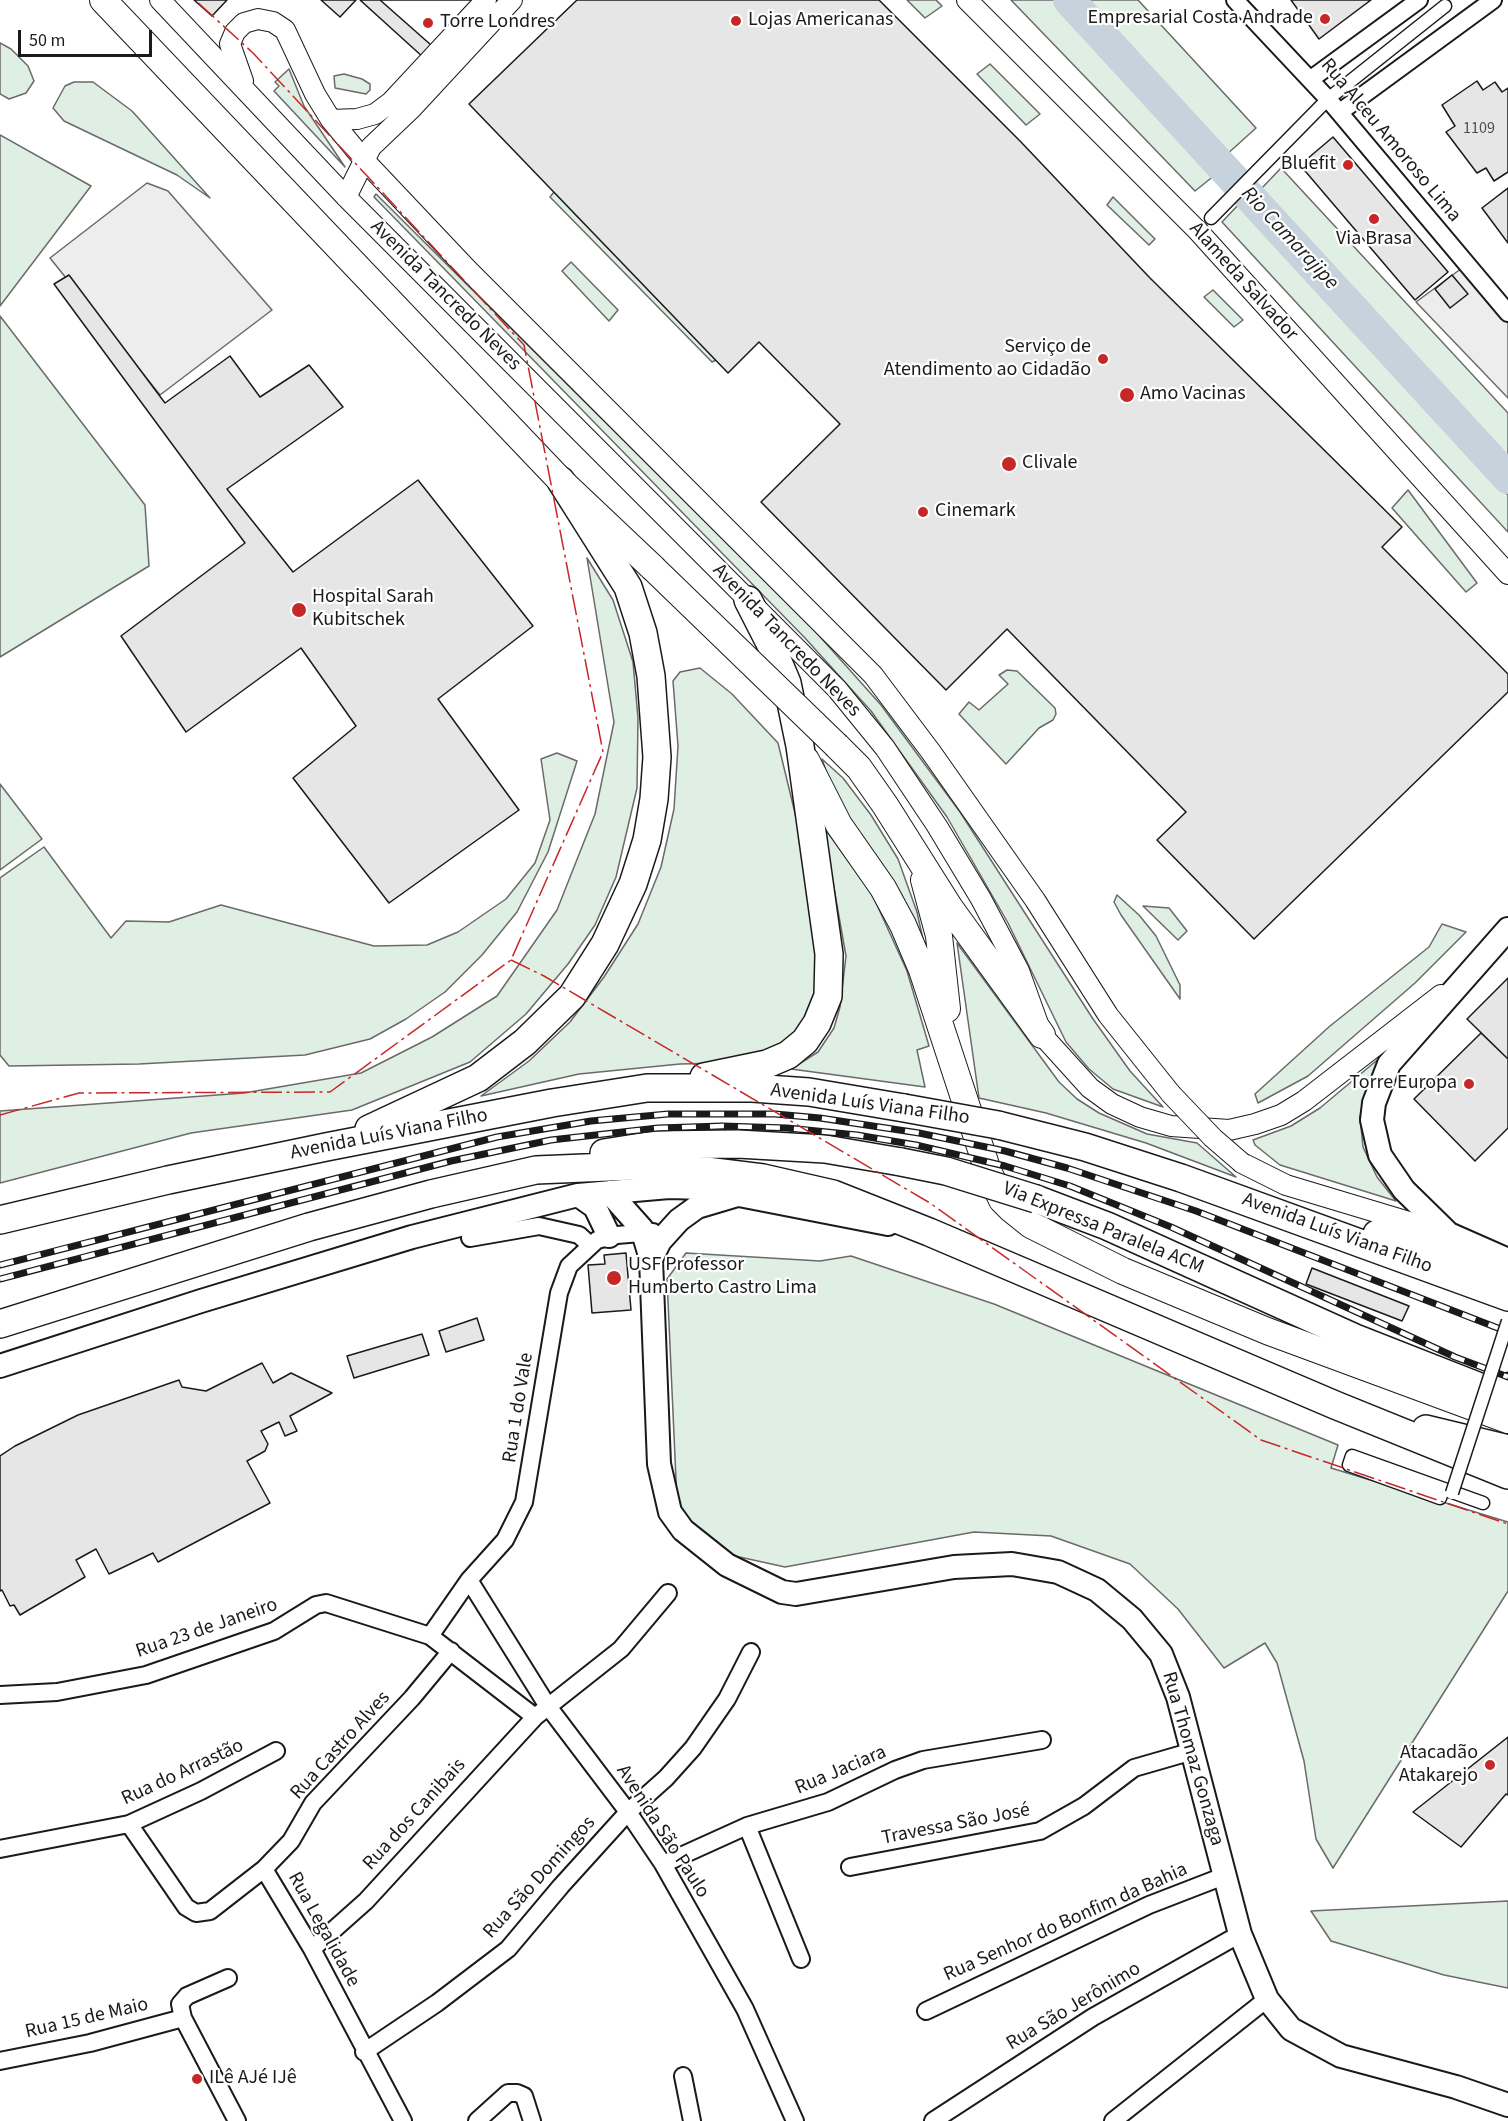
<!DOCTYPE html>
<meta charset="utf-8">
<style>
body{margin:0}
#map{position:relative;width:1508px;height:2121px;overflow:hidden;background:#fff;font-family:"Source Sans 3",sans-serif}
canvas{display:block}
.scale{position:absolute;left:18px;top:30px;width:134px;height:27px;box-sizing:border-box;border:3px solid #1a1a1a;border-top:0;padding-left:8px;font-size:18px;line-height:21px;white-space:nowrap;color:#1a1a1a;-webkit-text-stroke:4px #fff;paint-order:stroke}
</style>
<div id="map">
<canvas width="1508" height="2121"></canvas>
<div class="scale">50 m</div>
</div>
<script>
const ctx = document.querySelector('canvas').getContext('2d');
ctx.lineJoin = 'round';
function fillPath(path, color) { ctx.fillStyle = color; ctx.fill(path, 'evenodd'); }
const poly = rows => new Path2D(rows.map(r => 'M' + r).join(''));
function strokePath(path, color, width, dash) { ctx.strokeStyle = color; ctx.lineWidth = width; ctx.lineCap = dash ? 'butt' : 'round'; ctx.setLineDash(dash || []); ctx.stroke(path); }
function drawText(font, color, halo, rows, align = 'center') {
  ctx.font = font + ' "Source Sans 3",sans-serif'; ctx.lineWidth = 4.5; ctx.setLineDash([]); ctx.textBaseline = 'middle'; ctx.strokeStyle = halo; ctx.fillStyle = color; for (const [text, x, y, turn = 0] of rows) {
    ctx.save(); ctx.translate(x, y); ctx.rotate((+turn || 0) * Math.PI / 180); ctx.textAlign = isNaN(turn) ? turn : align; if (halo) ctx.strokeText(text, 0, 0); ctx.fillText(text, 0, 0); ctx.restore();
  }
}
const green = poly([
 [907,0,936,0,942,6,925,18,907,0],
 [1011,0,1053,0,1215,175,1195,191,1011,0],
 [1085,0,1138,0,1256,128,1225,156,1085,0],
 [0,43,11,49,28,66,34,81,26,93,9,99,0,94,0,43],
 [990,64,1040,114,1026,125,977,74,990,64],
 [289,69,304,106,345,167,274,91,279,86,275,82,289,69],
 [344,74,362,79,370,84,370,90,366,94,335,88,334,76,344,74],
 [74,82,93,82,132,111,210,198,177,175,64,121,53,108,65,86,74,82],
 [0,135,91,186,0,306,0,135],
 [1281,168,1508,413,1508,461,1261,189,1281,168],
 [554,192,716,360,712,362,550,197,554,192],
 [376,194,814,630,881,705,960,812,1093,1019,1130,1071,1163,1107,1113,1089,1089,1069,1066,1042,1008,923,947,817,871,711,805,638,374,197,376,194],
 [1113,197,1155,239,1149,245,1107,205,1113,197],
 [1240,203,1508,495,1508,532,1222,222,1240,203],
 [571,262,618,310,609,321,562,271,571,262],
 [1213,290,1243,320,1234,327,1204,297,1213,290],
 [0,316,145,505,149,566,0,657,0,316],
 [1408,490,1477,583,1466,592,1392,508,1408,490],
 [587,558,613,600,633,662,638,718,637,788,616,877,595,925,568,964,526,1014,470,1062,352,1110,191,1133,0,1183,0,1111,244,1093,361,1073,432,1037,497,996,557,910,595,814,614,722,587,558],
 [700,668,732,694,778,743,802,842,821,980,796,1037,767,1056,724,1063,680,1064,579,1074,481,1096,529,1061,570,1022,604,977,638,924,661,867,674,809,678,746,673,681,680,672,700,668],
 [1007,670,1017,671,1055,708,1056,714,1053,720,1039,728,1006,764,959,714,969,702,979,710,1008,684,999,675,1007,670],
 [557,753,577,761,548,852,517,912,482,955,445,992,406,1019,370,1039,305,1055,139,1064,9,1066,0,1055,0,878,44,847,111,938,126,921,169,922,221,905,374,946,427,945,458,932,506,899,535,863,550,820,541,759,557,753],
 [822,759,843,778,871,815,898,859,917,912,926,953,852,826,831,786,822,759],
 [0,784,42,839,0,870,0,784],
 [823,826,872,894,907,971,929,1046,917,1050,925,1087,791,1069,818,1052,834,1028,840,1007,846,956,823,826],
 [1117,895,1139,915,1156,936,1180,985,1180,999,1121,915,1114,902,1117,895],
 [1143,906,1169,908,1187,931,1178,940,1143,906],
 [1442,924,1466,932,1415,983,1308,1076,1258,1103,1255,1094,1330,1026,1429,947,1442,924],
 [957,943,1059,1082,1077,1099,1099,1113,1147,1134,1197,1143,1236,1177,1146,1143,1046,1113,979,1098,957,943],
 [1382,1056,1366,1091,1360,1117,1363,1147,1377,1177,1396,1201,1280,1165,1255,1145,1253,1140,1291,1126,1320,1108,1382,1056],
 [686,1253,820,1261,851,1256,994,1304,1338,1445,1331,1468,1508,1522,1508,1591,1333,1868,1316,1839,1304,1761,1277,1663,1265,1643,1224,1668,1178,1609,1130,1564,1051,1536,974,1532,785,1567,735,1556,699,1532,677,1502,667,1279,686,1253],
 [1508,1901,1508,1988,1444,1975,1331,1941,1311,1911,1508,1901]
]);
const parking = poly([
 [147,183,168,191,272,310,160,395,50,258,147,183],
 [1462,268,1508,322,1508,398,1416,302,1462,268]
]);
const river = poly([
 [1069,0,1508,478]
]);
const building = poly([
 [194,0,227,0,212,16,194,0],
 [321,0,356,0,340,17,321,0],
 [360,0,477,0,424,58,360,0],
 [380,0,472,0,431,45,380,0],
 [577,0,879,0,1021,142,1150,278,1402,527,1382,547,1508,674,1508,692,1254,939,1157,840,1186,812,1007,629,946,690,761,502,840,424,759,342,728,373,469,104,577,0],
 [1291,0,1371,0,1319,39,1291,0],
 [1477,81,1483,90,1495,82,1502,92,1508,88,1508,172,1494,181,1486,168,1477,173,1446,132,1455,126,1442,105,1477,81],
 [1333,137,1448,272,1415,300,1300,165,1333,137],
 [1508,188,1508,243,1482,208,1508,188],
 [69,275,165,403,230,356,260,397,309,365,343,407,227,489,293,572,418,480,533,626,438,699,519,810,389,903,293,778,356,726,301,648,186,732,121,636,245,543,54,284,69,275],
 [1452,275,1468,294,1450,308,1435,289,1452,275],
 [1508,978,1508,1059,1467,1019,1508,978],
 [1481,1033,1508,1059,1508,1128,1475,1161,1414,1099,1481,1033],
 [626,1253,631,1310,592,1313,588,1265,605,1264,604,1255,626,1253],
 [1312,1268,1409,1306,1402,1321,1306,1284,1312,1268],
 [477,1318,484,1340,446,1352,439,1331,477,1318],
 [422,1334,429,1355,354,1378,347,1356,422,1334],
 [262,1363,273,1383,291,1373,332,1393,290,1416,297,1431,285,1436,279,1422,261,1431,268,1444,265,1451,247,1461,270,1503,158,1562,153,1553,109,1574,96,1549,76,1560,85,1577,20,1615,14,1605,10,1606,2,1590,0,1591,0,1456,15,1446,78,1415,179,1380,182,1387,206,1391,262,1363],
 [1508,1737,1508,1795,1506,1794,1461,1847,1413,1812,1508,1737]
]);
const pedestrian = poly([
 [1211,218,1328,99,1445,6],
 [1488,1383,1508,1379],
 [1363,1463,1442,1492,1440,1498,1349,1465,1352,1456,1483,1503]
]);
const minor = poly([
 [1235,0,1328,99,1508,313],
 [1311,79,1419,0],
 [1340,112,1493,0],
 [470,1238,539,1226,579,1235,590,1245],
 [469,1580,547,1705,628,1812,663,1864,745,2009,795,2121],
 [430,1636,469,1580,505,1540,524,1502,559,1293,569,1266,597,1240,617,1235,653,1232],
 [0,1695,57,1692,146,1675,274,1631,316,1605,326,1603,430,1636,535,1717],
 [129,1824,186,1907,196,1913,210,1911,264,1869,312,1949,403,2121],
 [747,1826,801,1959],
 [0,1849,129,1824,201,1791,276,1751],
 [663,1864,747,1826,828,1802,895,1770,923,1760,1042,1740],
 [850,1867,1040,1831,1084,1806,1134,1768,1193,1751],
 [264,1869,291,1841,313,1803,412,1698,451,1651],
 [312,1949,366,1901,535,1717,621,1649,668,1593],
 [228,1978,187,1996,180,2004,183,2018,237,2121],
 [926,2011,1149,1905,1224,1876],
 [364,2052,437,2003,508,1949,561,1886,628,1812,666,1778,693,1748,727,1699,751,1652],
 [0,2061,90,2043,183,2018],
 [683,2076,692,2121],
 [477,2121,508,2093,517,2093,524,2096,532,2121],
 [933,2121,1093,2017,1240,1934],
 [1113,2121,1267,1999]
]);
const tertiary = poly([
 [160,0,346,197,837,689,885,748,937,826,981,899,1019,971,1042,1035,1090,1088,1112,1104,1140,1117,1171,1126,1229,1130,1255,1124,1281,1115,1304,1101,1441,995],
 [967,0,1198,231,1508,574],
 [243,81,230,44,235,32,244,23,258,19,273,22,285,30,315,94,331,120,364,160,468,270,873,675,931,752,1035,900,1108,1015,1171,1094],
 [331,120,357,119,375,114,391,102,486,0],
 [346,197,371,147,412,108,512,0],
 [1242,1163,1286,1185,1449,1234]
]);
const secondary = poly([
 [1508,929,1389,1064,1374,1103,1372,1120,1380,1155,1404,1190,1449,1234,1508,1260],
 [609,1192,642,1229,651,1259,659,1464,670,1512,683,1530,727,1565,782,1592,796,1594,954,1567,1012,1564,1058,1572,1097,1590,1132,1619,1161,1654,1178,1697,1240,1934,1267,1999,1291,2029,1341,2056,1456,2087,1508,2105],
 [578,1195,595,1207,609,1236],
 [651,1259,660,1241,679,1220,697,1207,734,1196],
 [0,1366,201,1301,412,1237,578,1195,669,1187,703,1188,888,1224]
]);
const primary = poly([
 [103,0,561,481,653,568],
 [837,746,859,768,885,805,950,908,1042,1035],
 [806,760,839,825,883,888,903,925,922,970,988,1171,1002,1200,1011,1209,1031,1225,1123,1271,1267,1331,1508,1420],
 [924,880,939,936,947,1009]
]);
const trunk = poly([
 [704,1077,767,1064,788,1055,805,1041,817,1023,828,996,829,954,800,746,787,683,771,645,748,600],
 [998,1125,1085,1147,1181,1178,1508,1297],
 [369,1129,478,1078,525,1042,572,996,605,944,633,884,647,840,654,799,657,757,651,676,643,633,628,587,561,481],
 [604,1153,654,1145,738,1144,825,1149,901,1162],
 [1036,1199,1107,1226,1355,1338,1508,1398],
 [0,1220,168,1180,326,1147,552,1103,647,1088,752,1088,809,1092,904,1108],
 [1377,1234,1425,1245,1508,1273],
 [0,1324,309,1227,431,1194,536,1170,657,1165,763,1178,833,1194,929,1232,1335,1405,1508,1475],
 [1426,1429,1508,1449]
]);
const rail = poly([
 [0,1265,497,1137,591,1121,668,1114,775,1114,820,1118,919,1133,1005,1151,1067,1168,1196,1211,1508,1332],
 [0,1279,451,1161,551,1140,658,1128,722,1126,787,1128,857,1135,916,1145,1005,1166,1070,1186,1171,1227,1455,1357,1508,1377]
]);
const pedestrianBridge = poly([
 [1452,1493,1508,1321]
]);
const tertiaryBridge = poly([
 [1171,1094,1213,1138,1242,1163]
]);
const primaryBridge = poly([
 [653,568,837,746]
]);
const trunkBridge = poly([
 [904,1108,998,1125],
 [901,1162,946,1171,1036,1199]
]);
const power = poly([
 [511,960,544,976,930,1203,1261,1440,1508,1524],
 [0,1115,79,1093,330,1092,511,960,603,752,524,345,253,53,195,0]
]);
const markers = [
 [1325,19,6,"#c62828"],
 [736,21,6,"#c62828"],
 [428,23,6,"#c62828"],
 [1348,165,6,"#c62828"],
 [1374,219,6,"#c62828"],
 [1103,359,6,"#c62828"],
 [1127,395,8,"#c62828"],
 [1009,464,8,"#c62828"],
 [923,512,6,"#c62828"],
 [299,610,8,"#c62828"],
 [1469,1084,6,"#c62828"],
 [614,1278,8,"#c62828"],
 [1490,1765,6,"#c62828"],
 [197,2079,6,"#c62828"]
];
const numberNames = [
 ["1109",1479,129]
];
const poiNames = [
 ["Empresarial Costa Andrade",1313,19,"right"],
 ["Lojas Americanas",748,21],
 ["Torre Londres",440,23],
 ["Bluefit",1336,165,"right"],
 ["Via Brasa",1374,240,"center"],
 ["Serviço de",1091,348,"right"],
 ["Atendimento ao Cidadão",1091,371,"right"],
 ["Amo Vacinas",1140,395],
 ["Clivale",1022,464],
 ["Cinemark",935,512],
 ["Hospital Sarah",312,598],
 ["Kubitschek",312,621],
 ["Torre Europa",1457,1084,"right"],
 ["USF Professor",628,1266],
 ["Humberto Castro Lima",628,1289],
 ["Atacadão",1478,1754,"right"],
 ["Atakarejo",1478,1777,"right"],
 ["ILê AJé IJê",209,2079]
];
const streetNames = [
 ["Rua Alceu Amoroso Lima",1390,141,50],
 ["Alameda Salvador",1243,282,48],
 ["Avenida Tancredo Neves",445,296,45],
 ["Avenida Tancredo Neves",786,641,46],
 ["Avenida Luís Viana Filho",870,1105,8],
 ["Avenida Luís Viana Filho",389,1135,-11],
 ["Via Expressa Paralela ACM",1103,1229,22],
 ["Avenida Luís Viana Filho",1337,1234,20],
 ["Rua 1 do Vale",519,1408,-81],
 ["Rua 23 de Janeiro",207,1629,-19],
 ["Rua Castro Alves",341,1746,-48],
 ["Rua Thomaz Gonzaga",1192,1759,74],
 ["Rua Jaciara",841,1771,-23],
 ["Rua do Arrastão",183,1773,-25],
 ["Rua dos Canibais",415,1815,-48],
 ["Travessa São José",956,1825,-11],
 ["Avenida São Paulo",662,1832,57],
 ["Rua São Domingos",540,1878,-48],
 ["Rua Senhor do Bonfim da Bahia",1066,1923,-24],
 ["Rua Legalidade",323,1930,61],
 ["Rua São Jerônimo",1074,2007,-31],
 ["Rua 15 de Maio",87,2019,-13]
];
const waterNames = [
 ["Rio Camarajipe",1289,239,47]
];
fillPath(green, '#e0efe3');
strokePath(green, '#6a6a6a', 1.5);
fillPath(parking, '#ededed');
strokePath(parking, '#6a6a6a', 1.5);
strokePath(river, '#c6d2dc', 32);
fillPath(building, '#e6e6e6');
strokePath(building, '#1a1a1a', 1.5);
strokePath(pedestrian, '#1a1a1a', 15);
strokePath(minor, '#1a1a1a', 20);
strokePath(tertiary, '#1a1a1a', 22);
strokePath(secondary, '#1a1a1a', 26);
strokePath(primary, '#1a1a1a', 28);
strokePath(trunk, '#1a1a1a', 30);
strokePath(pedestrian, '#fff', 12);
strokePath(minor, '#fff', 16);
strokePath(tertiary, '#fff', 20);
strokePath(secondary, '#fff', 22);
strokePath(primary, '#fff', 26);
strokePath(trunk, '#fff', 27);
strokePath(rail, '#1a1a1a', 7);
strokePath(rail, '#fff', 4.5, [14]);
strokePath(pedestrianBridge, '#1a1a1a', 15, []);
strokePath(tertiaryBridge, '#1a1a1a', 22, []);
strokePath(primaryBridge, '#1a1a1a', 28, []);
strokePath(trunkBridge, '#1a1a1a', 30, []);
strokePath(pedestrianBridge, '#fff', 12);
strokePath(tertiaryBridge, '#fff', 20);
strokePath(primaryBridge, '#fff', 26);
strokePath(trunkBridge, '#fff', 27);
strokePath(power, '#c62828', 1.5, [21, 4.5, 3, 4.5]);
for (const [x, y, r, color] of markers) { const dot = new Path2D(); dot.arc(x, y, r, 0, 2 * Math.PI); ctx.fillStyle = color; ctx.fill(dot); strokePath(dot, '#fff', 2); }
drawText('16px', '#4d4d4d', null, numberNames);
drawText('20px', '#1a1a1a', '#fff', poiNames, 'left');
drawText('20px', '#1a1a1a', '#fff', streetNames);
drawText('italic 21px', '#1a1a1a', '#fff', waterNames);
</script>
